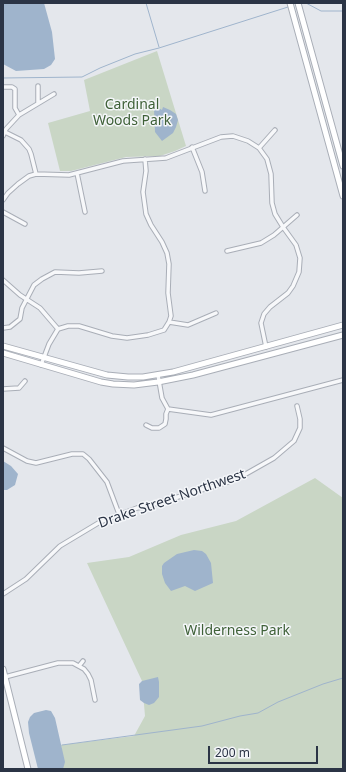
<!DOCTYPE html>
<style>
body{margin:0}
#map{position:relative;width:346px;height:772px;overflow:hidden;background:#e4e7ec;font-family:"Noto Sans",sans-serif}
canvas{display:block}
.frame{position:absolute;inset:0;border:4px solid #2b3445;pointer-events:none}
.scale{position:absolute;left:208px;top:746px;width:110px;height:18px;box-sizing:border-box;border:2px solid #2b3445;border-top:0;padding-left:5px;font-size:12px;line-height:14px;white-space:nowrap;color:#2b3445;-webkit-text-stroke:3px #f4f6f9;paint-order:stroke}
</style>
<div id="map">
<canvas width="346" height="772"></canvas>
<div class="frame"></div>
<div class="scale">200 m</div>
</div>
<script>
const ctx = document.querySelector('canvas').getContext('2d');
ctx.lineJoin = 'round';
function fillPath(path, color) { ctx.fillStyle = color; ctx.fill(path, 'evenodd'); }
const poly = rows => new Path2D(rows.map(r => 'M' + r).join(''));
function strokePath(path, color, width, dash) { ctx.strokeStyle = color; ctx.lineWidth = width; ctx.lineCap = dash ? 'butt' : 'round'; ctx.setLineDash(dash || []); ctx.stroke(path); }
function drawText(font, color, halo, rows, align = 'center') {
  ctx.font = font + ' "Noto Sans",sans-serif'; ctx.lineWidth = 3; ctx.setLineDash([]); ctx.textBaseline = 'middle'; ctx.strokeStyle = halo; ctx.fillStyle = color; for (const [text, x, y, turn = 0] of rows) {
    ctx.save(); ctx.translate(x, y); ctx.rotate((+turn || 0) * Math.PI / 180); ctx.textAlign = isNaN(turn) ? turn : align; if (halo) ctx.strokeText(text, 0, 0); ctx.fillText(text, 0, 0); ctx.restore();
  }
}
const green = poly([
 [157,51,186,146,175,151,160,156,126,157,71,171,60,171,48,123,90,111,84,80],
 [315,478,343,498,343,769,63,769,61,745,134,736,145,716,142,681,87,563,129,557,181,535,236,521]
]);
const water = poly([
 [3,3,44,3,52,32,55,59,51,65,44,69,16,71,3,64],
 [157,107,162,110,163,107,170,110,176,114,178,120,176,127,173,133,162,141,155,132,154,109],
 [3,461,11,466,18,474,15,485,7,490,3,490],
 [194,550,202,551,206,554,211,563,213,583,195,591,185,586,171,591,165,583,162,574,162,566,164,563,177,554],
 [158,677,159,682,159,697,154,703,149,705,144,703,140,700,139,684,142,681],
 [46,710,51,711,55,718,65,762,63,769,38,769,29,733,28,722,30,717,34,713]
]);
const stream = poly([
 [146,3,159,47],
 [306,3,321,11,343,11],
 [3,78,82,77,100,68,135,54,159,48,288,7],
 [62,745,202,726,240,716,258,713,278,702,323,684,343,678]
]);
const street = poly([
 [38,86,38,103],
 [3,87,12,87,15,89,15,108,19,115],
 [5,132,21,140,29,149,31,154,36,174],
 [3,136,6,129,19,115,54,94],
 [192,147,202,172,205,191],
 [259,148,275,130],
 [77,173,85,212],
 [3,200,8,193,18,184,29,176,36,174,69,175,123,161,166,158,221,137,233,136,248,141,259,148,267,159,271,174,272,203,275,214,283,227,296,245,300,258,299,272,293,286,288,293,270,307,264,314,261,323,266,347],
 [3,212,25,224],
 [227,251,261,243,274,235,297,215],
 [3,280,20,295,40,308,58,329],
 [169,322,188,325,216,313],
 [3,328,10,327,20,319,22,308,34,285,42,279,55,272,79,273,102,271],
 [41,365,49,344,58,329,68,326,79,326,112,336,127,338,148,335,164,330,169,322,171,316,168,293,169,264,167,253,162,242,151,225,146,214,143,192,146,171,145,159],
 [3,389,19,388,25,381],
 [168,409,211,415,343,380],
 [146,425,152,428,159,428,165,424,166,419,166,414,168,409,162,398,158,375],
 [3,448,27,461,36,463,72,454,83,454,89,459,107,482,119,514],
 [3,594,26,579,60,546,100,522,137,508,151,505,228,482,244,475,274,458,294,441,300,428,300,419,297,406],
 [79,666,83,661],
 [5,677,58,663,73,663,84,669,88,674,91,680,95,700]
]);
const secondary = poly([
 [290,3,343,196],
 [298,3,343,166],
 [3,346,107,375,128,377,143,377,173,372,343,325],
 [3,353,101,382,113,384,134,385,158,382,193,375,343,335],
 [3,669,28,769]
]);
const parkNames = [
 ["Cardinal",132,105],
 ["Woods Park",132,121],
 ["Wilderness Park",237,631]
];
const streetNames = [
 ["Drake Street Northwest",172,499,-19]
];
fillPath(green, '#c9d6c5');
fillPath(water, '#9fb4cc');
strokePath(stream, '#9fb4cc', 1);
strokePath(street, '#a9aeb7', 5.5);
strokePath(secondary, '#a9aeb7', 7);
strokePath(street, '#f7f8fa', 3.5);
strokePath(secondary, '#fff', 5);
drawText('14px', '#3f6138', '#f4f6f9', parkNames);
drawText('14px', '#2b3445', '#f4f6f9', streetNames);
</script>
